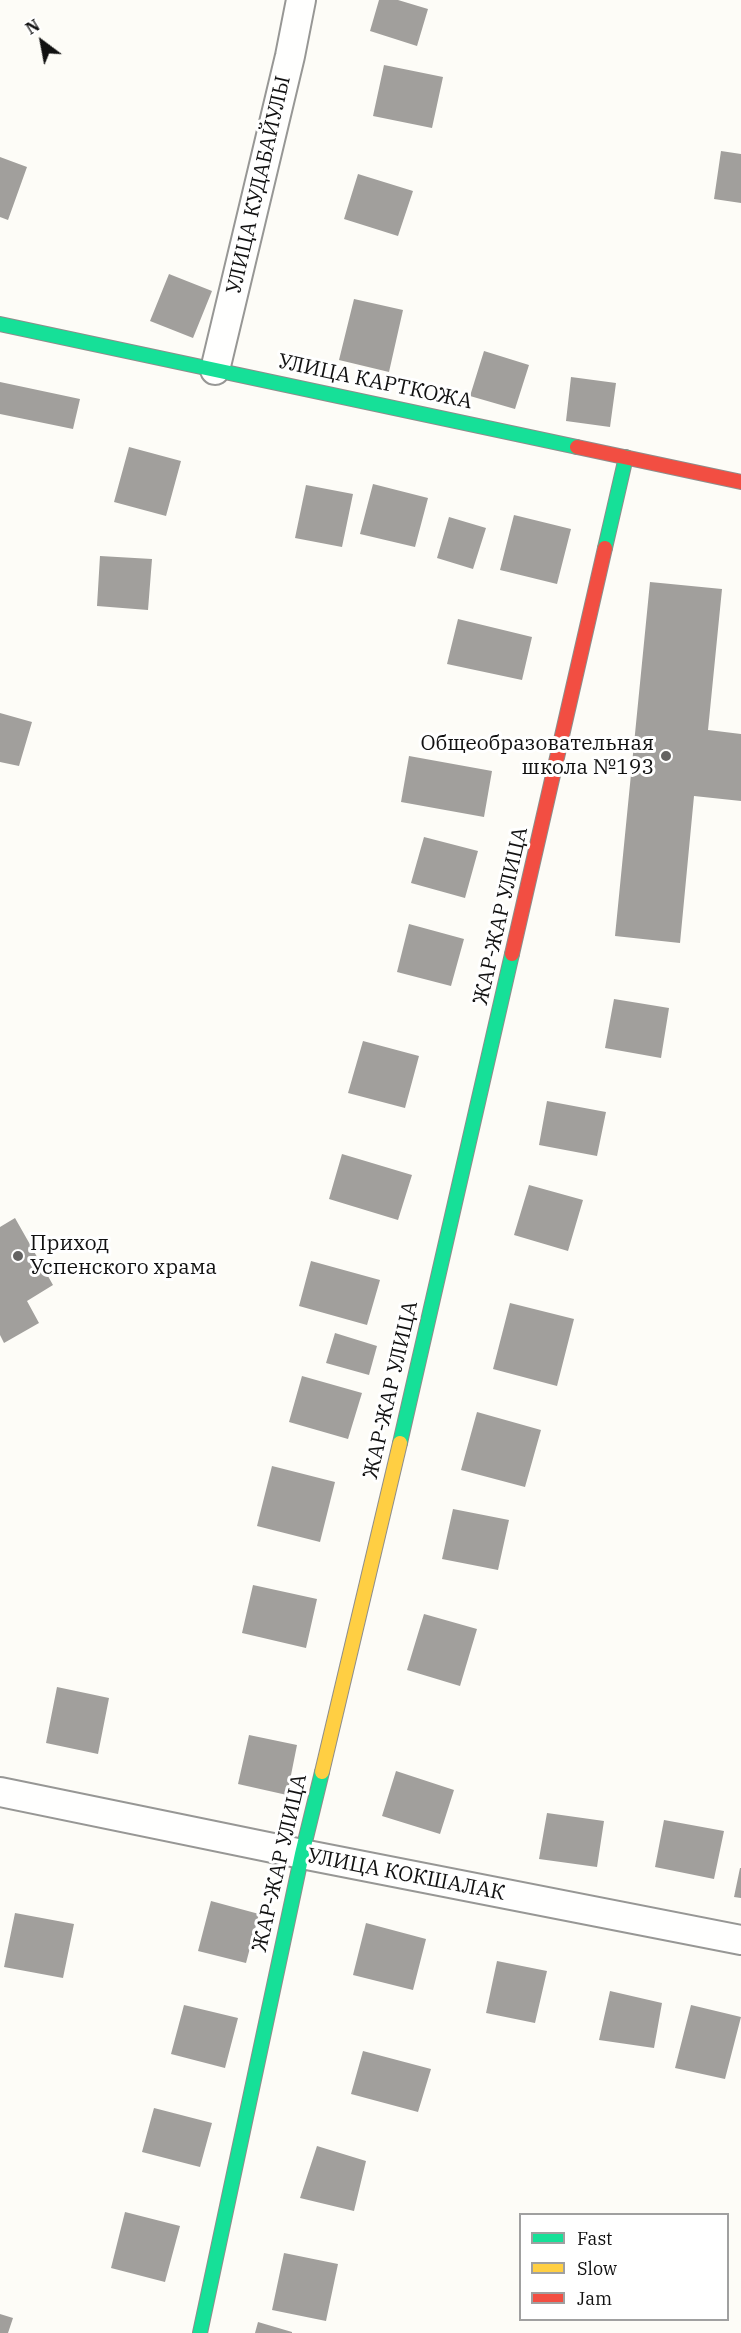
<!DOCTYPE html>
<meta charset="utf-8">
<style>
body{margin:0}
#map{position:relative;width:741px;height:2333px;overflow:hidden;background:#fdfcf7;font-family:"IBM Plex Serif",serif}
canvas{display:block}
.legend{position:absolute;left:519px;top:2213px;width:210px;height:108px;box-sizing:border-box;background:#fff;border:2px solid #a0a0a0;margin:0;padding:8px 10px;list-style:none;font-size:18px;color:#111}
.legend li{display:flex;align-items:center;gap:12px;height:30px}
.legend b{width:30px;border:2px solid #a0a0a0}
.north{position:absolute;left:12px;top:12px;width:60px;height:60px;-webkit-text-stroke:4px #fff;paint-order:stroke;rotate:328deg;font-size:16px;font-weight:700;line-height:24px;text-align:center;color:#111}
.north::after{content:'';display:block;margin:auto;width:21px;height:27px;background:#111;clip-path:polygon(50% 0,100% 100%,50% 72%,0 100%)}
</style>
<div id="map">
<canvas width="741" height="2333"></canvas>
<ul class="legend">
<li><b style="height:8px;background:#16e098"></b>Fast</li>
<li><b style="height:8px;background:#ffcf43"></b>Slow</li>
<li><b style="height:8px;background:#f24e42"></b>Jam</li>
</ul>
<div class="north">N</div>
</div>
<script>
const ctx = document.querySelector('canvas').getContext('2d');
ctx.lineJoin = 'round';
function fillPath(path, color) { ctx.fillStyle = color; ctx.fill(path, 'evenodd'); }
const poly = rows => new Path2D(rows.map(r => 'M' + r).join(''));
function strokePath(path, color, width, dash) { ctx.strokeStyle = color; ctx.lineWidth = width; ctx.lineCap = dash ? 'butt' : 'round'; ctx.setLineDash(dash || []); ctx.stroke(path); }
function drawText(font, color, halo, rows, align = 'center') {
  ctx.font = font + ' "IBM Plex Serif",serif'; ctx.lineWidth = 6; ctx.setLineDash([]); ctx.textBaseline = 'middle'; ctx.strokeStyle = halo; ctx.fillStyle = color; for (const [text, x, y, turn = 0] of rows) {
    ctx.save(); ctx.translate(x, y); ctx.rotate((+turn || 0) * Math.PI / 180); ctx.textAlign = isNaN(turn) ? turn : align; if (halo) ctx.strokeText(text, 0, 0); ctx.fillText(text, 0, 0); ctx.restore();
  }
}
const building = poly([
 [379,0,398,0,428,9,417,46,370,31],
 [384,65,443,77,432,128,373,116],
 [721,151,741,154,741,203,714,199],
 [0,157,27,167,8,220,0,217],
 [358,174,413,191,398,236,344,219],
 [169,274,212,291,193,338,150,321],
 [354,299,403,310,389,372,339,360],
 [484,351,529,365,515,409,470,396],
 [571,377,616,383,610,427,566,421],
 [0,382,80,399,73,429,0,414],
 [129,447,181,461,166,516,114,502],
 [373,484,428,498,415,547,360,534],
 [306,485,353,494,342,547,295,538],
 [514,515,571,529,557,584,500,570],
 [449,517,486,528,473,569,437,558],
 [100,556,152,559,148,610,97,606],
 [650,582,722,589,708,730,741,734,741,801,694,796,680,943,615,936],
 [458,619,532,637,522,680,447,664],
 [0,713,32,722,19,766,0,762],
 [409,756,492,771,484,817,401,802],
 [424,837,478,851,465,898,411,883],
 [409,924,464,939,451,986,397,972],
 [614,999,669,1008,661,1058,605,1048],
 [363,1041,419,1056,405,1108,348,1093],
 [547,1101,606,1112,597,1156,539,1145],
 [342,1154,412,1175,398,1220,329,1199],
 [529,1185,583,1200,568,1251,514,1235],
 [15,1218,53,1285,27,1301,39,1323,4,1343,0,1335,0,1227],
 [311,1261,380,1280,367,1325,299,1306],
 [510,1303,574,1319,557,1386,493,1369],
 [335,1333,377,1346,369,1375,326,1363],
 [302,1376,362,1393,348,1439,289,1422],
 [477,1412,541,1430,525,1487,461,1470],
 [272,1466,335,1482,320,1542,257,1526],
 [453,1509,509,1520,498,1570,442,1559],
 [253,1585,317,1599,306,1648,242,1633],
 [424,1614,477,1629,460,1686,407,1670],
 [57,1687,109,1698,98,1754,46,1743],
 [249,1735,297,1745,287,1795,238,1784],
 [396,1771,454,1790,440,1834,382,1816],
 [547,1813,604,1821,597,1867,539,1859],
 [664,1820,724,1831,714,1879,655,1867],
 [740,1868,741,1868,741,1898,734,1897],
 [211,1901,259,1914,246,1963,198,1951],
 [15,1913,74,1924,63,1978,4,1967],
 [366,1923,426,1939,413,1990,353,1975],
 [497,1961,547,1971,535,2023,486,2013],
 [610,1991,662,2003,654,2048,599,2040],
 [184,2005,238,2018,225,2068,171,2054],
 [691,2005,741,2017,725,2079,675,2068],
 [363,2051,431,2069,418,2112,351,2094],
 [154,2108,212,2123,200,2167,142,2152],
 [317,2146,366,2161,354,2211,300,2198],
 [125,2212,180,2226,165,2282,111,2268],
 [284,2253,338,2264,326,2321,272,2310],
 [0,2314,13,2318,8,2333,0,2333],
 [258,2322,292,2332,292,2333,255,2333]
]);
const street = poly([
 [215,370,290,56,301,0],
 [0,1792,302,1854,741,1940]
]);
const fast = poly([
 [0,324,577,447],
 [605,548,626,457],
 [400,1443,512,954],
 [200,2333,302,1854,322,1772]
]);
const slow = poly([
 [322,1772,400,1443]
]);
const jam = poly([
 [577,447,741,482],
 [512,954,605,548]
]);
const markers = [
 [666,756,6,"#646362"],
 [18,1256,6,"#646362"]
];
const streetNames = [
 ["УЛИЦА КУДАБАЙУЛЫ",259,185,-77],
 ["УЛИЦА КАРТКОЖА",375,382,12],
 ["ЖАР-ЖАР УЛИЦА",501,916,-77],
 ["ЖАР-ЖАР УЛИЦА",391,1390,-77],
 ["ЖАР-ЖАР УЛИЦА",280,1863,-77],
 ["УЛИЦА КОКШАЛАК",406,1875,11]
];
const poiNames = [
 ["Общеобразовательная",654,744],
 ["школа №193",654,768],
 ["Приход",30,1244,"left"],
 ["Успенского храма",30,1268,"left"]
];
fillPath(building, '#a19f9c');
strokePath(street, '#979795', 32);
strokePath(fast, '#8e8d8b', 16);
strokePath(slow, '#8e8d8b', 16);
strokePath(jam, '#8e8d8b', 16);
strokePath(street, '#fffffe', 28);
strokePath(fast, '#16e098', 14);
strokePath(slow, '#ffcf43', 14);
strokePath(jam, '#f24e42', 14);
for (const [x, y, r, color] of markers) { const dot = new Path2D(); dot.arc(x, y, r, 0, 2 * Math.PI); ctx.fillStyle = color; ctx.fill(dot); strokePath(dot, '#fff', 2); }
drawText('21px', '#111', '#fff', streetNames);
drawText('21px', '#111', '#fff', poiNames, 'right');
</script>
